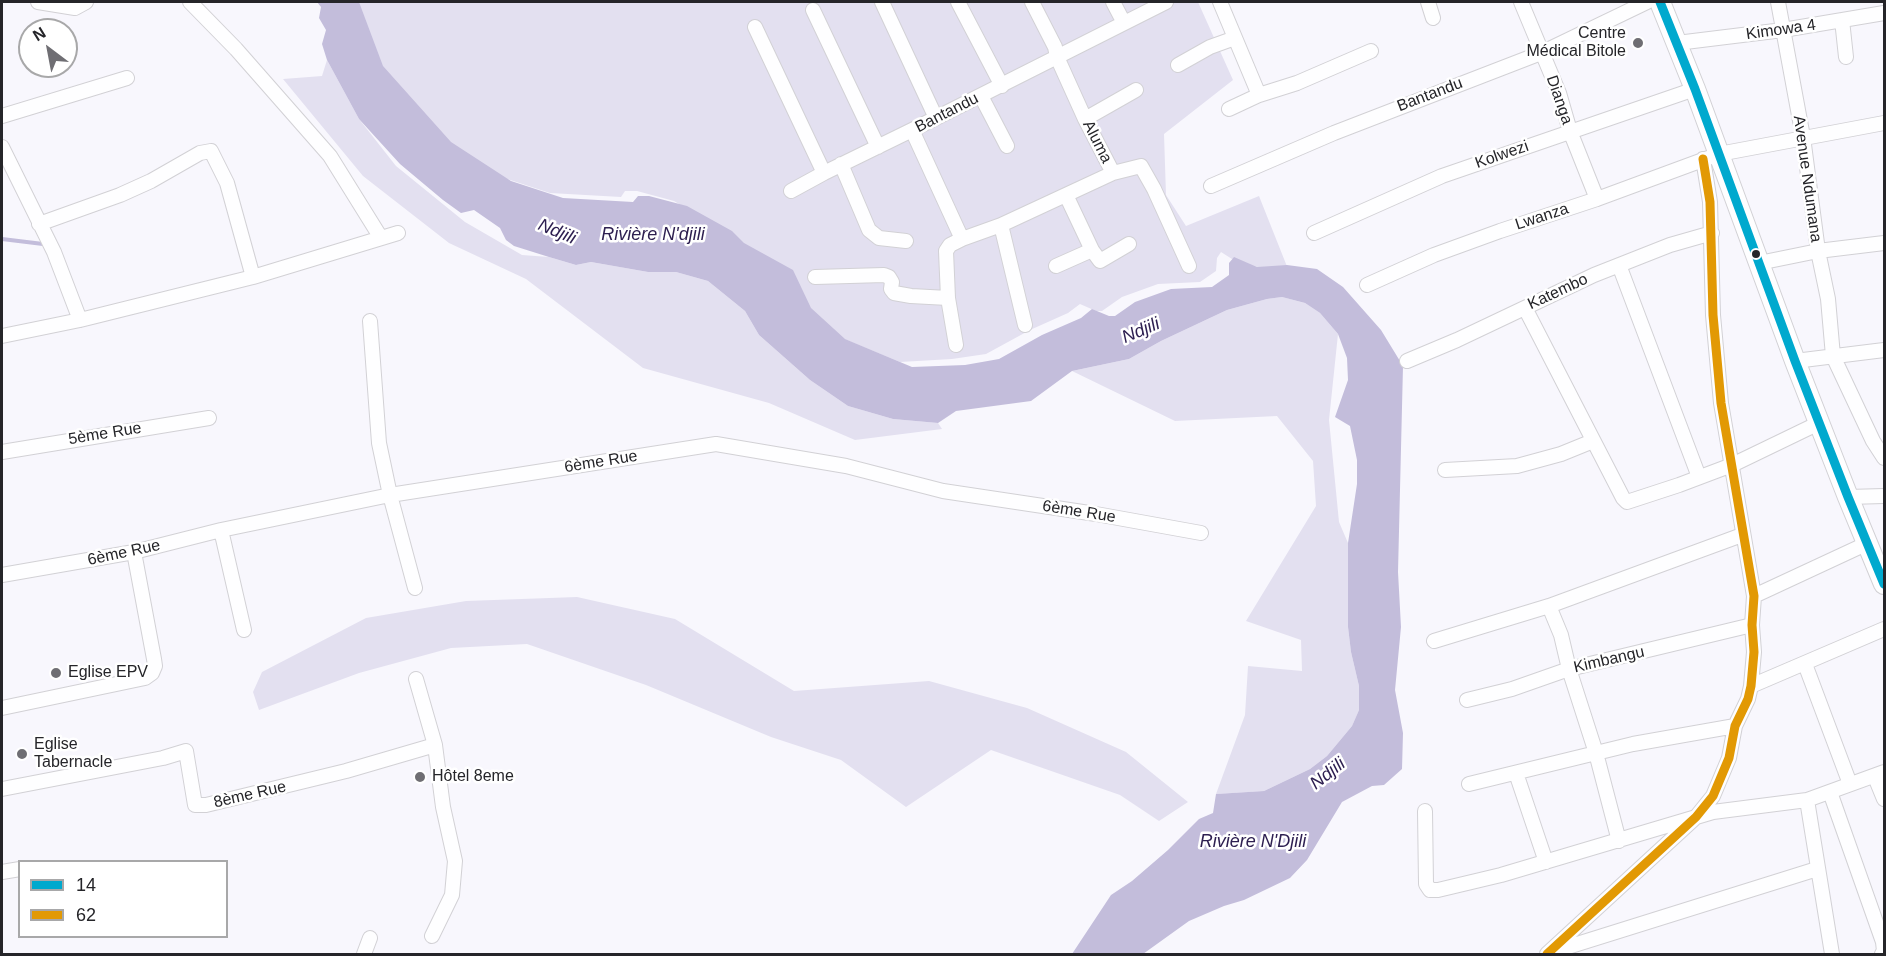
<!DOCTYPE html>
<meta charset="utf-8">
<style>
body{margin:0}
#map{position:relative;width:1886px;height:956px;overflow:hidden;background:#f8f7fd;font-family:Arial,sans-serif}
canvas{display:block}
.frame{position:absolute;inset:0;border:3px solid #252529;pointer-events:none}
.legend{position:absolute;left:18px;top:860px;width:210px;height:78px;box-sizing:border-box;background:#fff;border:2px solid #a8a8a9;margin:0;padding:8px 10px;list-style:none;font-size:18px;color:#252529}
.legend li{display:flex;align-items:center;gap:12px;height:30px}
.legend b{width:30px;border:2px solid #a8a8a9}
.north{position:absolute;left:18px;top:18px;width:60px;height:60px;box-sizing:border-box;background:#fff;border:2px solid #a8a8a9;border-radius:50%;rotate:328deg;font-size:16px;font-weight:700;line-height:24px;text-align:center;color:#252529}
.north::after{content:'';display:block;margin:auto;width:21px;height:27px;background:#6f6e73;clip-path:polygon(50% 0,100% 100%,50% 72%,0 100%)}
</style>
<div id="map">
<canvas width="1886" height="956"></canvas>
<div class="frame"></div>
<ul class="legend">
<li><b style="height:8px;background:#00a9ce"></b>14</li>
<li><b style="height:8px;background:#e29904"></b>62</li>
</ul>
<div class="north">N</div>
</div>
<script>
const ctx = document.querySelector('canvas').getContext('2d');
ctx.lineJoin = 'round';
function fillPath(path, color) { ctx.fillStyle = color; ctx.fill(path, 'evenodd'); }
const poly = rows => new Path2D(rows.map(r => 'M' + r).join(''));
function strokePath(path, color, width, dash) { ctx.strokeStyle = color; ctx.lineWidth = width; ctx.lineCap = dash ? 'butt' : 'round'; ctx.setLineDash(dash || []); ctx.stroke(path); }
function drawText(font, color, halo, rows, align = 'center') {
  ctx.font = font + ' Arial,sans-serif'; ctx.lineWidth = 5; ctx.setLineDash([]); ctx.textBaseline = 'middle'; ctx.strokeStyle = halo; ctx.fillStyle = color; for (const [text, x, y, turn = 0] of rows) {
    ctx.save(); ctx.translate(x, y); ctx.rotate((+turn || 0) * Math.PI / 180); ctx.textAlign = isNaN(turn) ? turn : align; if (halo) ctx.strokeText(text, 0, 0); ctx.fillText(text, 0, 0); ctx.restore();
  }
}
const green = poly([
 [348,2,1198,2,1233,80,1164,134,1166,195,1186,226,1259,196,1288,269,1243,266,1221,252,1217,258,1216,271,1200,282,1158,284,1122,297,1102,311,1096,311,1080,304,1068,313,1030,330,986,354,952,359,900,362,832,334,689,210,674,201,637,191,625,191,621,197,550,193,498,176,439,137,370,61],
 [327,60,359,119,396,166,465,222,522,255,549,257,576,265,591,262,648,272,676,272,708,281,745,311,759,335,810,380,848,406,893,419,938,423,942,429,855,440,769,403,643,368,526,279,449,243,363,176,283,79,322,76],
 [1282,297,1305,303,1320,313,1338,334,1329,420,1339,522,1348,543,1348,627,1351,652,1359,686,1359,710,1352,726,1327,756,1310,769,1264,791,1216,794,1245,715,1248,666,1302,671,1301,640,1246,621,1316,506,1313,461,1277,416,1175,421,1072,371,1129,359,1161,341,1227,310,1267,299],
 [577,597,675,619,794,691,929,681,1027,708,1126,752,1188,802,1159,821,1120,795,991,750,906,807,841,760,771,737,646,685,527,644,451,648,359,673,259,710,253,692,262,672,366,618,466,601]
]);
const water = poly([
 [317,2,359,2,383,66,451,142,511,181,563,198,633,202,638,196,649,196,687,206,732,231,744,243,793,270,811,308,845,339,912,367,965,365,999,359,1042,335,1081,318,1092,309,1109,316,1115,316,1135,302,1171,289,1212,287,1229,275,1229,263,1234,257,1257,267,1287,265,1317,269,1343,287,1381,330,1403,366,1398,572,1401,627,1395,690,1403,733,1402,769,1384,785,1372,786,1342,802,1307,860,1290,878,1244,900,1224,906,1189,921,1143,954,1072,954,1111,895,1132,881,1168,850,1199,819,1213,813,1216,794,1264,791,1310,769,1327,756,1352,726,1359,710,1359,686,1351,652,1348,627,1348,543,1357,484,1357,460,1350,426,1335,417,1348,380,1347,358,1338,334,1320,313,1305,303,1282,297,1267,299,1227,310,1161,341,1129,359,1072,371,1031,401,956,411,938,423,893,419,848,406,810,380,759,335,745,311,708,281,676,272,648,272,591,262,576,265,549,257,514,246,506,240,500,228,474,210,461,213,443,200,400,164,359,119,327,60,322,44,326,30,319,18,321,7]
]);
const stream = poly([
 [2,239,43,244]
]);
const street = poly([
 [38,2,75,8,86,2],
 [190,2,236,49,330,156,381,238],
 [882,2,936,118],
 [958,2,1002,86],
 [1113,2,1124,23],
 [1220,2,1259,95],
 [1428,2,1433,18],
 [1521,2,1559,93,1570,131,1597,199],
 [1778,2,1803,137,1818,251,1828,299,1833,356,1873,441,1884,458],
 [813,10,878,147],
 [1842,20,1846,57],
 [755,27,824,173],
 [1677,43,1783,30,1884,13],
 [1178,65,1210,47,1235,38],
 [981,96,1007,146],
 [1229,109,1259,95,1297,83,1371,51],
 [2,116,127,78],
 [1085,119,1136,90],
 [912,130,962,239,1001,225,1113,173,1085,119,1057,57,1055,47,1032,2],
 [2,147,54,252,80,320],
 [841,164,869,230,879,238,906,241],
 [1113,173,1141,166,1154,189,1189,266],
 [1211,186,1334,133,1541,53,1647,2],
 [791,191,824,173,912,130,1166,2],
 [39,224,120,195,151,181,200,153,211,151,227,183,253,277],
 [1001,225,1025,325],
 [1314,233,1442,176,1695,89],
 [1092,250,1100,261,1129,244],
 [1759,263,1818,251,1884,243],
 [1619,265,1699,477],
 [1056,266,1092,250,1066,195],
 [815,277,884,275,889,277,892,282,891,289,894,293,911,296,948,298],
 [1367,285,1434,255,1500,231,1597,199,1719,154,1884,123],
 [1525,308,1623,498,1627,502,1679,485,1732,465,1819,423],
 [370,321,379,443,390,495,415,588],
 [2,336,80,320,253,277,398,233],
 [956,345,948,298,946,251,950,245,962,239],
 [1407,361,1457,340,1594,275,1670,245,1712,233],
 [1795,361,1884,350],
 [2,452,209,418],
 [1445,470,1517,466,1561,454,1593,441],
 [1848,497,1884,496],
 [221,530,244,630],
 [2,575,134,552,221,530,390,495,716,444,846,466,943,491,1096,514,1201,533],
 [1754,596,1868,543],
 [1549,606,1561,635,1569,669,1596,753,1619,841],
 [1434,641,1549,606,1742,535],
 [1805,664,1850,784],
 [416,679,435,745,443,807,455,861,452,895,432,936],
 [1751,686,1884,629],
 [1467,700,1512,689,1569,669,1752,625],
 [2,708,145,678,152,673,155,666,154,659,134,552],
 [1516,773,1546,862],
 [1875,777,1884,799],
 [1469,784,1633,744,1735,726],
 [2,789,163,758,186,751,195,805,206,805,346,771,435,745],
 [1830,792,1883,942,1884,951,1882,954],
 [1807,800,1832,954],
 [1425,811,1426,884,1430,890,1438,890,1501,875,1713,812,1807,800,1884,772],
 [2,872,20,869],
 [1555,951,1817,869],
 [364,954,370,938],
 [1547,954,1696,817,1713,796,1729,758,1735,726,1748,699,1751,686,1754,652,1752,625,1754,596,1721,403,1713,315,1710,202,1703,159]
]);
const secondary = poly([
 [1660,2,1695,89,1795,361,1848,497,1884,584]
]);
const bus1 = poly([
 [1660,2,1695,89,1795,361,1848,497,1884,584]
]);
const bus2 = poly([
 [1547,954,1696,817,1713,796,1729,758,1735,726,1748,699,1751,686,1754,652,1752,625,1754,596,1721,403,1713,315,1710,202,1703,159]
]);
const markers = [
 [1638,43,6,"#6f6e73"],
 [1756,254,5,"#252529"],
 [56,673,6,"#6f6e73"],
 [22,754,6,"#6f6e73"],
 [420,777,6,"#6f6e73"]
];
const streetNames = [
 ["Kimowa 4",1781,30,-8],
 ["Bantandu",1430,95,-21],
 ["Dianga",1559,100,71],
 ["Bantandu",947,113,-27],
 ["Aluma",1097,142,63],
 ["Kolwezi",1502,155,-19],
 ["Avenue Ndumana",1807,179,82],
 ["Lwanza",1542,217,-18],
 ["Katembo",1558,292,-25],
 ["5ème Rue",105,434,-9],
 ["6ème Rue",601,462,-9],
 ["6ème Rue",1079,512,9],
 ["6ème Rue",124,553,-12],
 ["Kimbangu",1609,660,-13],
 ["8ème Rue",250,795,-13]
];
const poiNames = [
 ["Centre",1626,34,"right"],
 ["Médical Bitole",1626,52,"right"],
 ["Eglise EPV",68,673],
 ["Eglise",34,745],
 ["Tabernacle",34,763],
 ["Hôtel 8eme",432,777]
];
const waterNames = [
 ["Ndjili",557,232,23],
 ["Rivière N'djili",653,235],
 ["Ndjili",1141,331,-23],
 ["Ndjili",1328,774,-38],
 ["Rivière N'Djili",1253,842]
];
fillPath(green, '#e3e0f0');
fillPath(water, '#c3bddb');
strokePath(stream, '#c3bddb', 4);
strokePath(street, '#d2d1d5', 16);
strokePath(secondary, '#d2d1d5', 22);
strokePath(street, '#fefeff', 14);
strokePath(secondary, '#fefeff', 20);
strokePath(bus1, '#00a9ce', 9);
strokePath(bus2, '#e29904', 9);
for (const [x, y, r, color] of markers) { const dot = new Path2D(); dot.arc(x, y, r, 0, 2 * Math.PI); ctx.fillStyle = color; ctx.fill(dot); strokePath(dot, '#fff', 2); }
drawText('16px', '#252529', '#fff', streetNames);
drawText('16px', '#252529', '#fff', poiNames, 'left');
drawText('italic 18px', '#2e2051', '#fff', waterNames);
</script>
